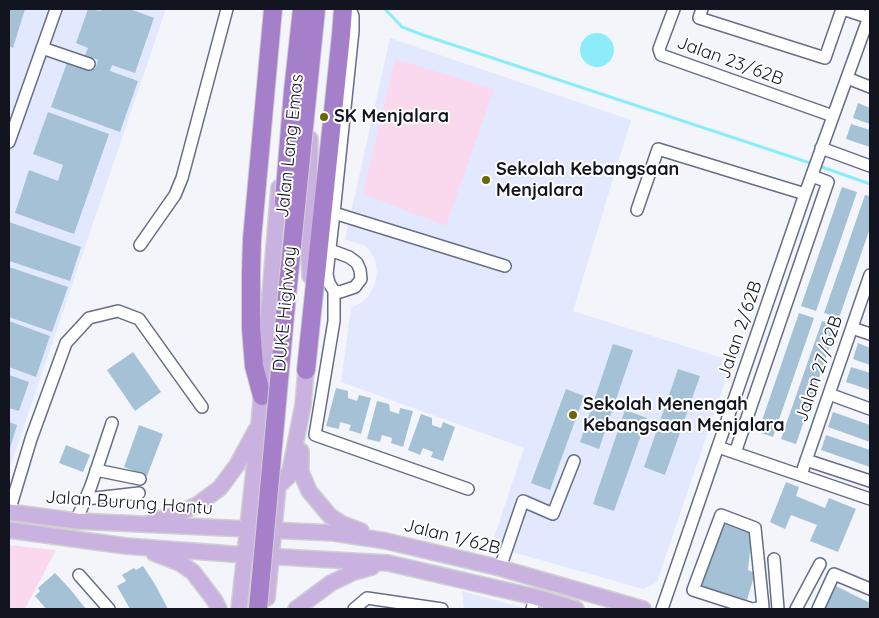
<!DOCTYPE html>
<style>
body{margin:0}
#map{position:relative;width:879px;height:618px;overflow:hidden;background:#f3f5fb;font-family:Quicksand,sans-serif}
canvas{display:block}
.frame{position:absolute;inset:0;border:10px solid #12151f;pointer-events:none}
</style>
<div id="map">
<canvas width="879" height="618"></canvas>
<div class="frame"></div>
</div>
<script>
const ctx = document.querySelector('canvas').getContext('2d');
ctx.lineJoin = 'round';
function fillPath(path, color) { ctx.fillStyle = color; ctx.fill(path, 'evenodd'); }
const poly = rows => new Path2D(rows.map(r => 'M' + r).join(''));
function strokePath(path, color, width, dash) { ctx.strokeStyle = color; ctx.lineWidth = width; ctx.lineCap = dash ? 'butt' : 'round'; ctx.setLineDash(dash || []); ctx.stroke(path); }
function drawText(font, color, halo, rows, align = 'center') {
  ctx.font = font + ' Quicksand,sans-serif'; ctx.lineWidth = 4; ctx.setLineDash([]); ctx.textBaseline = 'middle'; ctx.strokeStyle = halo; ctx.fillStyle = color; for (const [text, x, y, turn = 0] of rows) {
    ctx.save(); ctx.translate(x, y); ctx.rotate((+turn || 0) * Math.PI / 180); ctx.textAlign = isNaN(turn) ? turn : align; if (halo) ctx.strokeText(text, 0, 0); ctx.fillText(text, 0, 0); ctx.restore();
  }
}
const built = poly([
 [9,9,166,9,9,470],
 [390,38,631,120,573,311,732,361,657,582,643,589,491,546,524,448,341,382,351,308,362,302,370,294,375,283,377,272,375,260,369,250,365,246,345,239],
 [462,591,527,609,464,609]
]);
const green = poly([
 [395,59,494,89,446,226,363,194],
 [9,545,56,550,25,609,9,609]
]);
const water = poly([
 '580 50a17 17 0 1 1 34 0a17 17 0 1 1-34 0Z'
]);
const stream = poly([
 [385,9,402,27,423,35,813,164],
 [819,166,870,184]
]);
const building = poly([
 [9,9,25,9,13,48,9,46],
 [88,9,101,11,102,9,130,9,154,18,135,73,112,65,110,71,138,81,120,132,51,107,68,60,95,69,98,60,85,55,88,48,76,43],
 [858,103,870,108,870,124,853,118],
 [48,112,109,134,74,234,15,213,29,170,58,181,63,165,33,154],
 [851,124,870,130,870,147,846,139],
 [842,187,857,192,816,311,801,306],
 [865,195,870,196,870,228,839,318,824,313],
 [9,222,81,247,70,281,9,261],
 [9,267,68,287,52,332,9,317],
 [799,313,814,318,773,437,758,432],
 [9,321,50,336,36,377,9,367],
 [822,321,837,326,796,444,781,439],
 [858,343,870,348,870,365,853,359],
 [613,344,633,350,599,449,580,442],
 [133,352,161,392,135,411,107,370],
 [851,367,870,373,870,390,846,382],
 [678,369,700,376,665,475,644,467],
 [9,375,29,382,19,411,9,408],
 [336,388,348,391,348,398,357,401,359,395,371,398,361,434,349,430,351,425,340,422,339,429,326,426],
 [566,389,584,396,550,490,531,483],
 [377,401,389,404,390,411,399,414,400,408,413,411,403,447,391,443,392,438,382,435,380,442,367,439],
 [625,410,647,418,614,511,593,504],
 [833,412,870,425,870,442,828,427],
 [421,414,432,418,432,425,441,428,443,422,455,427,443,461,431,457,433,452,423,448,420,455,408,450],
 [9,422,17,425,9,452],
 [139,425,163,434,147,476,124,467],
 [826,435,870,450,870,467,821,450],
 [66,445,90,455,83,472,59,463],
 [786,482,799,487,796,496,825,508,829,498,856,509,838,552,810,541,817,525,791,515,785,529,770,522],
 [723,522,752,532,748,570,755,573,747,600,699,586],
 [143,566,156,586,168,609,130,609,117,586,126,581,122,575,134,568,136,570],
 [55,573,70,589,86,609,46,609,35,596,40,591,38,588],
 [836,586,870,603,870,609,825,609]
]);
const minor = poly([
 [350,9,353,16,353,31,334,213,505,266],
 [674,9,659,49,661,55,833,116],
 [702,9,699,18,825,58,842,9],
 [843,9,870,18],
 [42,48,89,64],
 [847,78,870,87],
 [9,142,56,9],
 [821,148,870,166],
 [637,210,658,149,805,194],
 [334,213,327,274,329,283,334,291,334,321,315,435,468,489],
 [140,245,175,195,182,178,227,9],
 [330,250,349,257,357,263,360,270,361,279,355,287,340,292,334,291],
 [852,328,870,334],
 [829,394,870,409],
 [718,447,870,499],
 [735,453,828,182,812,176],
 [806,460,870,481],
 [96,470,140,479],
 [801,475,870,275],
 [86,499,139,493],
 [9,512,31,439,66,343,89,318,118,311,139,319,202,407],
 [76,521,91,486,112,423],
 [774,559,778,609],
 [500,568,523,501,553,514,574,461],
 [79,575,109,609],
 [354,609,367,598,442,609],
 [532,609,535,597],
 [662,609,805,194,870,14],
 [752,609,693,590,721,515,755,528,763,607,753,609],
 [796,609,820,564],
 [818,609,834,574,870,589]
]);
const major = poly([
 [310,276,308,239,310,139],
 [301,451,301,472,309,491,330,516,342,524,361,531],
 [278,486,289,476,303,405,307,359],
 [9,512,76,521,334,533,386,541,500,568,643,609],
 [154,520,172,516,197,505,220,488,237,465,256,430],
 [9,530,126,546,245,555,388,563,535,597,576,609],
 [154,553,180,563,193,572,215,601,219,609],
 [267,598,279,476],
 [239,609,259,424,279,188],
 [296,609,331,583,354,572,372,567]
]);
const highway = poly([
 [306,370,341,35,343,9],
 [262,396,254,366,251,328,251,273,252,239,273,9]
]);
const highwayBridge = poly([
 [284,201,293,91,302,9],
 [258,609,286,305,316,9]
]);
const markers = [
 [324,117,5,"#6c6700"],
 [486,180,5,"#6c6700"],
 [573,415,5,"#6c6700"]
];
const streetNames = [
 ["Jalan 23/62B",730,61,20],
 ["Jalan Lang Emas",290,146,-84],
 ["DUKE Highway",285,309,-85],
 ["Jalan 2/62B",740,330,-71],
 ["Jalan 27/62B",819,369,-71],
 ["Jalan Burung Hantu",129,503,4],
 ["Jalan 1/62B",452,537,14]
];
const poiNames = [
 ["SK Menjalara",334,117],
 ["Sekolah Kebangsaan",496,170],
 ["Menjalara",496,191],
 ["Sekolah Menengah",583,405],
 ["Kebangsaan Menjalara",583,426]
];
fillPath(built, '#e2e9ff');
fillPath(green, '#fad8ed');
fillPath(water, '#8cedf9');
strokePath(stream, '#8cedf9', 3);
fillPath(building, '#a5c1d5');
strokePath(minor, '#666d87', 14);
strokePath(major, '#d0d0d2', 18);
strokePath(highway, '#d0d0d2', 20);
strokePath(minor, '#fff', 11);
strokePath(major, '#c9b2df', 15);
strokePath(highway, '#a57fc9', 18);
strokePath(highwayBridge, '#d0d0d2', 20, []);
strokePath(highwayBridge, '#a57fc9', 18);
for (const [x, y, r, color] of markers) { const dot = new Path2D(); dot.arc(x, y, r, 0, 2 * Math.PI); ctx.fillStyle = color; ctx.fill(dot); strokePath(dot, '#fff', 2); }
drawText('18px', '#12151f', '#fff', streetNames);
drawText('bold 18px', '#12151f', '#fff', poiNames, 'left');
</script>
